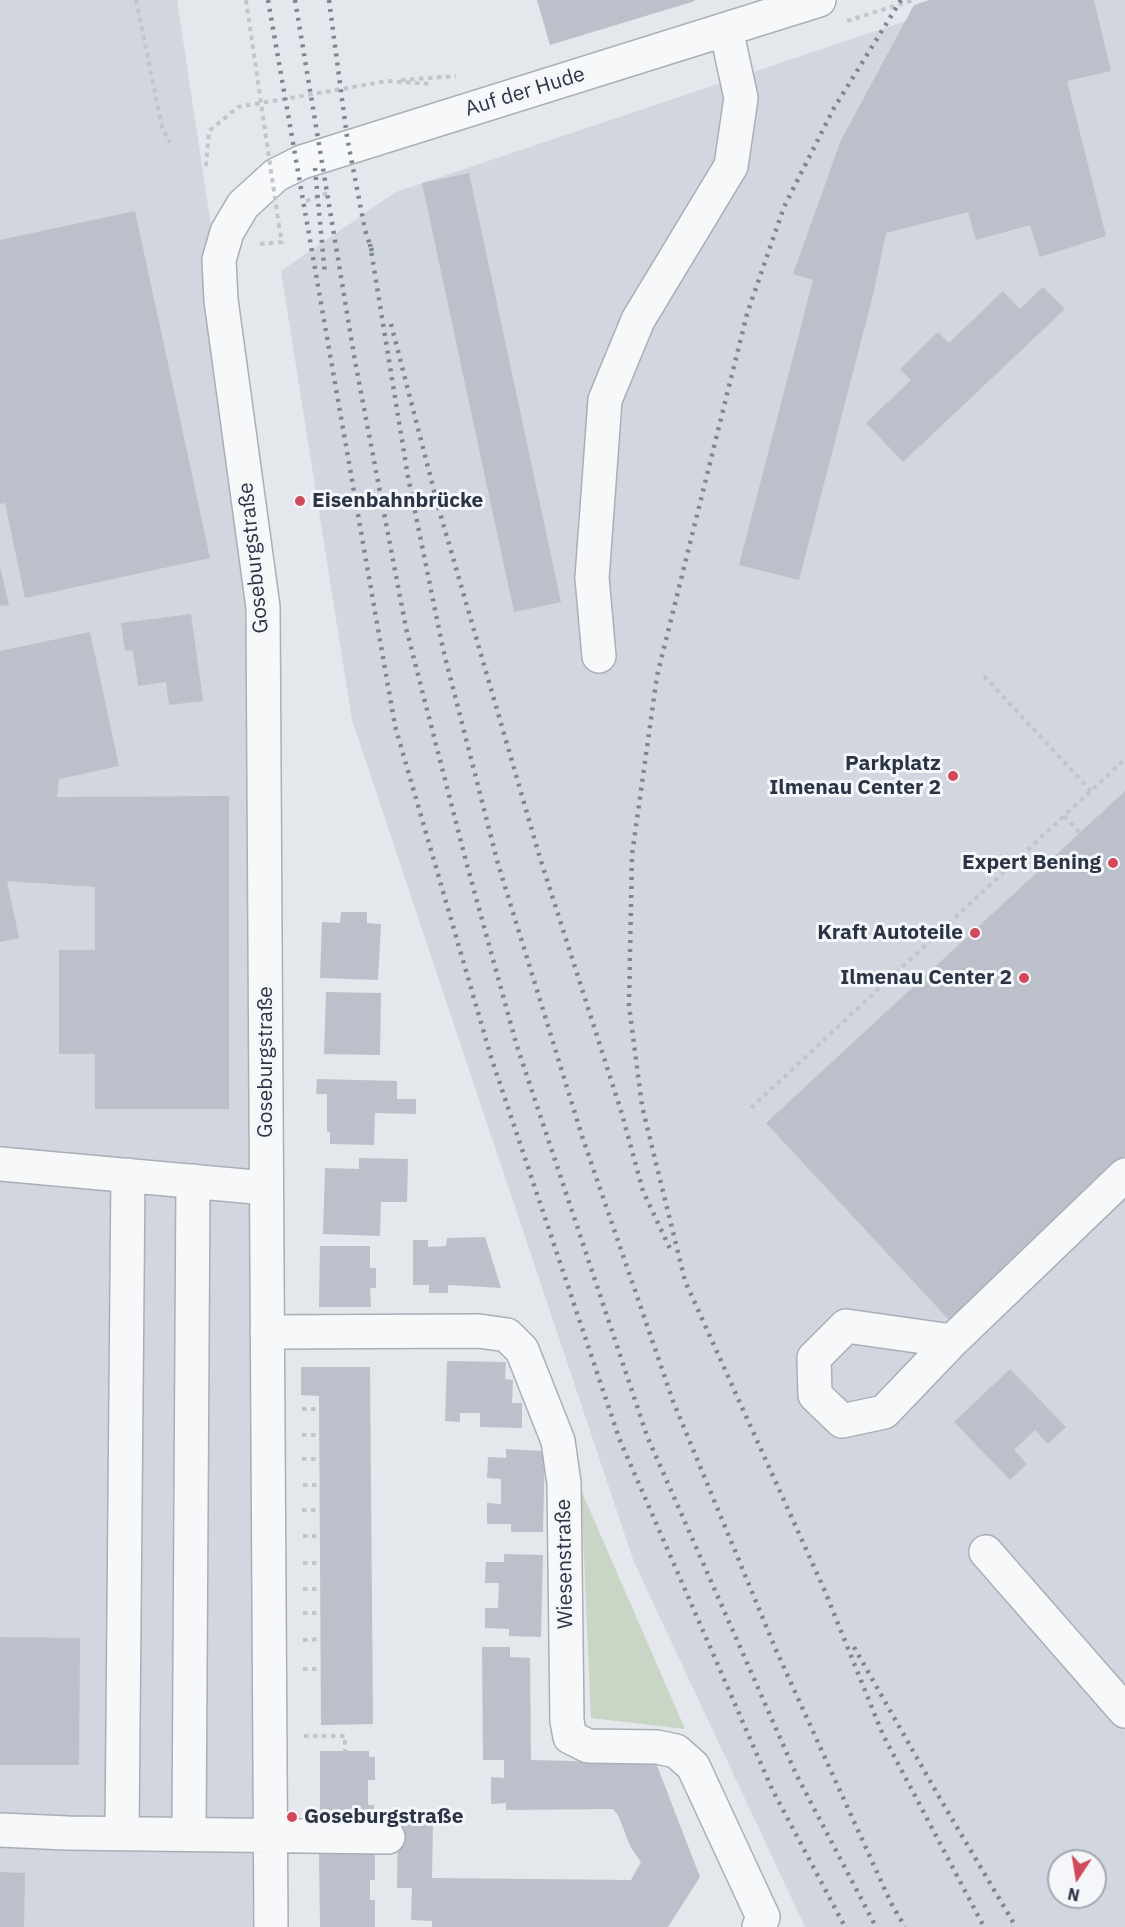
<!DOCTYPE html>
<meta charset="utf-8">
<style>
body{margin:0}
#map{position:relative;width:1125px;height:1927px;overflow:hidden;background:#e4e7ec;font-family:"IBM Plex Sans",sans-serif}
canvas{display:block}
.north{position:absolute;left:1047px;top:1849px;width:60px;height:60px;box-sizing:border-box;background:#f4f6f9;border:2px solid #a4a8b1;border-radius:50%;rotate:192deg;font-size:16px;font-weight:700;line-height:24px;text-align:center;color:#2b3445}
.north::after{content:'';display:block;margin:auto;width:21px;height:27px;background:#d1495b;clip-path:polygon(50% 0,100% 100%,50% 72%,0 100%)}
</style>
<div id="map">
<canvas width="1125" height="1927"></canvas>
<div class="north">N</div>
</div>
<script>
const ctx = document.querySelector('canvas').getContext('2d');
ctx.lineJoin = 'round';
function fillPath(path, color) { ctx.fillStyle = color; ctx.fill(path, 'evenodd'); }
const poly = rows => new Path2D(rows.map(r => 'M' + r).join(''));
function strokePath(path, color, width, dash) { ctx.strokeStyle = color; ctx.lineWidth = width; ctx.lineCap = dash ? 'butt' : 'round'; ctx.setLineDash(dash || []); ctx.stroke(path); }
function drawText(font, color, halo, rows, align = 'center') {
  ctx.font = font + ' "IBM Plex Sans",sans-serif'; ctx.lineWidth = 6; ctx.setLineDash([]); ctx.textBaseline = 'middle'; ctx.strokeStyle = halo; ctx.fillStyle = color; for (const [text, x, y, turn = 0] of rows) {
    ctx.save(); ctx.translate(x, y); ctx.rotate((+turn || 0) * Math.PI / 180); ctx.textAlign = isNaN(turn) ? turn : align; if (halo) ctx.strokeText(text, 0, 0); ctx.fillText(text, 0, 0); ctx.restore();
  }
}
const built = poly([
 [0,0,177,0,281,691,279,1927,0,1927],
 [968,0,1125,0,1125,1927,805,1927,634,1562,352,720,281,271,396,192],
 [1059,1861,1095,1861,1095,1897,1059,1897]
]);
const green = poly([
 [581,1490,685,1729,591,1718]
]);
const building = poly([
 [537,0,695,0,695,1,550,45],
 [929,0,1094,0,1111,71,1067,81,1106,236,1040,257,1030,225,976,240,968,212,886,233,873,295,799,580,739,565,813,280,793,274,841,140,914,5],
 [469,173,561,602,514,612,422,183],
 [135,211,210,558,25,598,5,503,0,504,0,240],
 [1043,287,1065,309,903,462,866,423,911,380,900,369,938,332,949,343,1003,291,1020,309],
 [0,567,9,605,0,606],
 [191,614,203,701,169,705,166,682,138,686,133,650,125,651,121,623],
 [90,632,119,766,59,779,57,797,229,796,229,1109,95,1109,95,1054,59,1054,59,950,95,950,95,887,7,881,19,938,0,942,0,651],
 [1125,791,1125,1162,951,1322,766,1123],
 [341,912,367,912,367,923,381,924,378,980,320,978,322,922,340,923],
 [326,992,381,993,380,1055,324,1054],
 [317,1079,397,1081,397,1099,416,1099,416,1114,375,1113,374,1145,330,1144,330,1132,327,1132,327,1094,316,1094],
 [359,1158,408,1159,407,1202,381,1202,380,1236,323,1234,325,1168,359,1169],
 [485,1237,501,1288,448,1285,448,1293,429,1293,429,1285,413,1285,413,1240,428,1240,428,1247,446,1246,447,1238],
 [320,1246,370,1246,370,1268,376,1268,376,1288,370,1288,371,1307,319,1307],
 [447,1361,506,1362,505,1379,513,1380,512,1403,522,1403,522,1428,480,1427,480,1413,460,1413,460,1422,445,1421],
 [301,1367,370,1367,373,1724,321,1725,319,1396,301,1395],
 [1010,1369,1066,1427,1048,1444,1035,1430,1014,1450,1027,1464,1010,1480,954,1422],
 [506,1449,545,1451,543,1532,511,1532,511,1524,487,1524,487,1503,501,1504,501,1479,487,1478,488,1457,506,1458],
 [504,1554,543,1555,541,1637,509,1636,509,1629,485,1628,485,1608,498,1608,499,1583,485,1583,486,1562,504,1562],
 [0,1637,80,1638,79,1765,0,1765],
 [482,1647,510,1647,510,1657,530,1658,531,1760,656,1763,700,1877,668,1927,432,1927,432,1921,411,1920,412,1888,397,1888,398,1821,433,1820,432,1878,631,1880,641,1862,631,1848,618,1815,613,1809,506,1810,506,1803,491,1804,491,1777,504,1778,504,1760,483,1760],
 [320,1751,369,1751,369,1757,375,1757,375,1780,368,1780,368,1805,374,1805,374,1823,320,1828],
 [375,1850,375,1880,370,1880,370,1900,375,1900,375,1927,320,1927,319,1851],
 [0,1872,25,1873,24,1927,0,1927]
]);
const path = poly([
 [136,0,162,127,170,143],
 [847,21,913,0],
 [401,80,456,76],
 [206,166,209,131,238,107,388,81,431,84],
 [306,201,330,192],
 [260,244,282,242,279,226],
 [984,676,1091,791],
 [1064,816,1080,833],
 [751,1108,1125,759],
 [302,1409,319,1409],
 [302,1435,319,1435],
 [302,1459,319,1459],
 [303,1485,320,1485],
 [302,1510,320,1510],
 [303,1536,320,1536],
 [303,1563,320,1563],
 [303,1589,320,1589],
 [303,1613,321,1613],
 [303,1640,321,1639],
 [303,1669,321,1669],
 [304,1736,345,1736,345,1751]
]);
const minor = poly([
 [599,656,592,578,605,400,638,320,731,166,741,98,726,29],
 [0,1164,266,1188],
 [267,1332,479,1331,507,1335,522,1350,558,1441,564,1483,567,1721,570,1737,588,1746,657,1747,676,1751,693,1766,763,1917,759,1927],
 [952,1341,846,1326,814,1358,815,1395,842,1421,884,1412,952,1341,1125,1175],
 [986,1552,1125,1711],
 [0,1830,67,1833,388,1837],
 [122,1833,128,1175],
 [189,1834,193,1181],
 [271,1927,263,607,221,300,219,260,227,232,243,205,276,175,302,162,819,0]
]);
const rail = poly([
 [268,0,395,726,491,1057,619,1438,772,1789,845,1927],
 [295,0,355,361,406,628,467,865,516,1043,647,1436,796,1774,876,1927],
 [329,0,347,137,365,230,372,251],
 [901,0,834,108,784,207,747,314,657,676,632,855,629,1005,642,1106,685,1281,824,1589,883,1735,984,1927],
 [315,168,325,275],
 [370,244,408,477,443,649,498,864,582,1136,673,1401,776,1650,891,1903,905,1927],
 [391,324,438,506,540,858,622,1114,643,1191,671,1251],
 [854,1647,942,1802,1016,1927]
]);
const pathBridge = poly([
 [246,0,279,226]
]);
const markers = [
 [300,501,6,"#d1495b"],
 [953,776,6,"#d1495b"],
 [1113,863,6,"#d1495b"],
 [975,933,6,"#d1495b"],
 [1024,978,6,"#d1495b"],
 [292,1817,6,"#d1495b"]
];
const streetNames = [
 ["Auf der Hude",525,92,-17],
 ["Goseburgstraße",254,558,-96],
 ["Goseburgstraße",266,1062,-90],
 ["Wiesenstraße",565,1564,-91]
];
const poiNames = [
 ["Eisenbahnbrücke",312,501,"left"],
 ["Parkplatz",941,764],
 ["Ilmenau Center 2",941,788],
 ["Expert Bening",1101,863],
 ["Kraft Autoteile",963,933],
 ["Ilmenau Center 2",1012,978],
 ["Goseburgstraße",304,1817,"left"]
];
fillPath(built, '#d2d6de');
fillPath(green, '#c9d6c5');
fillPath(building, '#bbc0ca');
strokePath(minor, '#a9aeb7', 36);
strokePath(path, '#c2c5cb', 4, [4.5, 4.5]);
strokePath(minor, '#f7f8fa', 33);
strokePath(rail, '#7d8696', 4.5, [3, 6]);
strokePath(pathBridge, '#c2c5cb', 4, [4.5, 4.5]);
for (const [x, y, r, color] of markers) { const dot = new Path2D(); dot.arc(x, y, r, 0, 2 * Math.PI); ctx.fillStyle = color; ctx.fill(dot); strokePath(dot, '#f4f6f9', 2); }
drawText('21px', '#2b3445', '#f4f6f9', streetNames);
drawText('bold 21px', '#2b3445', '#f4f6f9', poiNames, 'right');
</script>
